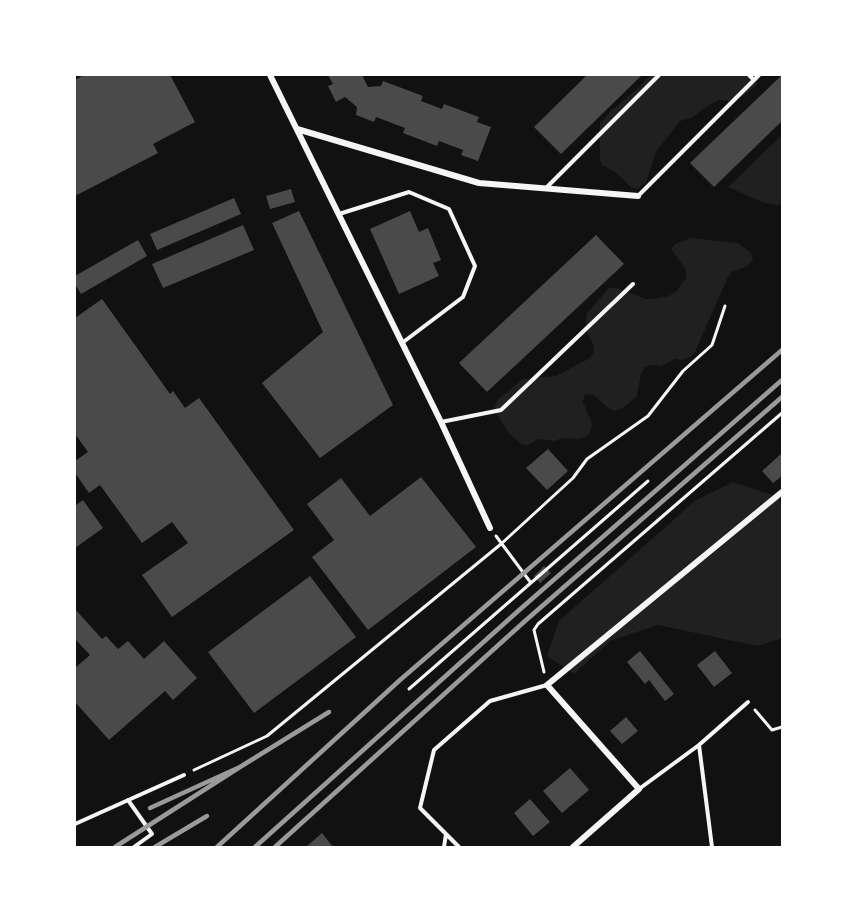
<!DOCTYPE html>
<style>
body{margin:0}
#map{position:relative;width:857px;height:922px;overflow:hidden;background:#111;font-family:Inter,sans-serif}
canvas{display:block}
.frame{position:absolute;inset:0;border:76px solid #fff;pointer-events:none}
</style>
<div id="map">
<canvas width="857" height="922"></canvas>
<div class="frame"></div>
</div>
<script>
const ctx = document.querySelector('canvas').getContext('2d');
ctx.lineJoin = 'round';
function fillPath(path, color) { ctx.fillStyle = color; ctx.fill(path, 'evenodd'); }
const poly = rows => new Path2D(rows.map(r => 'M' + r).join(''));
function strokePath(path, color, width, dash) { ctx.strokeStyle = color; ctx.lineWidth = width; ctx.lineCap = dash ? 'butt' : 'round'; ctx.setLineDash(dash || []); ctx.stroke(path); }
const green = poly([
 [650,75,759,75,760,77,755,87,741,97,730,101,719,100,704,108,691,118,680,121,656,152,646,183,637,189,632,188,614,171,603,166,600,160,600,124,611,111,638,88],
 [782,135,782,204,776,205,762,202,728,187],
 [691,238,738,243,751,253,753,261,747,266,732,272,727,279,695,352,690,357,683,360,675,359,661,366,652,365,645,367,641,373,637,396,623,408,615,411,608,408,594,395,585,394,583,402,592,424,591,431,586,437,578,439,562,438,555,441,538,439,529,445,521,444,509,433,496,413,495,406,498,399,523,379,556,376,590,358,594,351,593,344,585,329,587,313,609,288,617,288,646,299,653,299,669,296,676,292,686,278,686,270,671,249,675,244],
 [733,482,778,497,782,506,782,638,758,646,658,625,610,641,574,674,547,656,559,621,696,500]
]);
const building = poly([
 [84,75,170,75,195,122,153,144,158,153,75,196,75,80],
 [328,75,362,75,368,87,381,86,383,81,423,96,421,101,442,109,444,104,479,117,477,122,491,127,478,161,461,155,463,150,439,141,437,146,403,133,405,128,376,117,374,122,356,115,357,107,345,97,336,102,328,86,333,84],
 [587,75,642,75,561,154,534,127],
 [782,75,782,121,714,187,690,163],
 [291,189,295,202,270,209,266,196],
 [234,198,241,214,157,250,150,234],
 [299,211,393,405,320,458,262,383,323,332,272,223],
 [410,211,419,232,428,228,441,260,433,263,439,276,399,294,370,229],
 [243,225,254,250,163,288,152,264],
 [596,235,624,264,487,392,459,363],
 [138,240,147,256,81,294,75,284,75,276],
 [102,299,170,394,173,391,185,408,199,398,294,530,172,617,142,575,188,543,172,522,142,543,100,485,89,493,75,473,75,461,88,452,75,434,75,318],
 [548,449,568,471,547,490,526,468],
 [782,453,782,476,773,483,762,471],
 [421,477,476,547,368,630,312,557,334,540,307,504,341,478,370,516],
 [83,500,103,528,75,548,75,506],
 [544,566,551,573,540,583,534,576],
 [310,576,356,637,254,713,208,652],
 [75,609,102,639,106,636,118,649,128,641,144,659,164,641,197,678,173,700,165,691,109,740,75,702,75,668,90,655,75,639],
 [640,651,674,694,665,701,649,680,645,684,627,662],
 [715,651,732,673,714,687,697,665],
 [626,717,638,731,622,744,610,731],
 [570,768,589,790,562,813,543,791],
 [530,799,550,822,533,836,514,813],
 [322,833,333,847,306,847]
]);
const path = poly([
 [496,536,531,583],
 [544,672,534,630,538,624,782,413],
 [409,689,648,481],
 [755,710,772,730,782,727],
 [194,770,267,736,501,544,573,478,587,459,648,416,683,371,712,345,725,306]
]);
const service = poly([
 [749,75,754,80],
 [545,189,659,75],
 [638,196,759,75],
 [339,214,409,192,449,209,475,266,463,297,402,343],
 [441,422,501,410,633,284],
 [699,745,712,847],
 [639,789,699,745,748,702],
 [128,800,152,834,134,847],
 [75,824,184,775],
 [444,847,446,834],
 [459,847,420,808,434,750,490,701,547,685]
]);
const minor = poly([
 [270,75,441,422,490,528],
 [297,129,479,183,638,196],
 [573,847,639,789,547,685,782,492]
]);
const rail = poly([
 [240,767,329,712],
 [115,847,240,767,150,808],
 [155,847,207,816],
 [217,847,400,680,782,350],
 [255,847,517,612,782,380],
 [275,847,525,621,782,397]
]);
fillPath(green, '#202020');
fillPath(building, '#4a4a4a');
strokePath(path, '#f5f5f5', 3);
strokePath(service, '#f5f5f5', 4);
strokePath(minor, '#f5f5f5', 6);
strokePath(rail, '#9a9a9a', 4.5);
</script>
